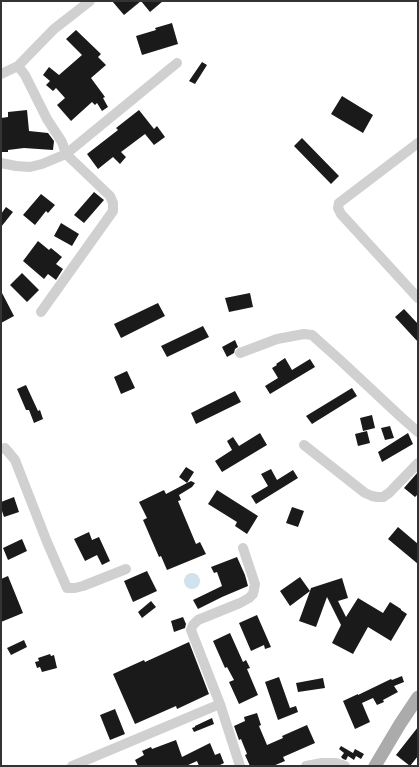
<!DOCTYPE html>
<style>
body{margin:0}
#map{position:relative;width:419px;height:767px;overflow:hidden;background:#fff;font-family:Manrope,sans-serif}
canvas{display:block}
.frame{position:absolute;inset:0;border:2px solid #333;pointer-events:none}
</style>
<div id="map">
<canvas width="419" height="767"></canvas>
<div class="frame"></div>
</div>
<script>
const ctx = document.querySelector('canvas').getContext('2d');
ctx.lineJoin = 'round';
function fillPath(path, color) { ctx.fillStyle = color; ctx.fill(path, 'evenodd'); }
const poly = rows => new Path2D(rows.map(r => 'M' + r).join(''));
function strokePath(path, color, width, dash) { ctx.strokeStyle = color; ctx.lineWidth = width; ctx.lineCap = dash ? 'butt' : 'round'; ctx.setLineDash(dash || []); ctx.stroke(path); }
const water = poly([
 '184 581a8 8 0 1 1 16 0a8 8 0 1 1-16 0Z'
]);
const building = poly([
 [112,1,163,1,150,12,141,1,124,15],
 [172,23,178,44,142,55,136,36,156,30,155,28],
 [76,30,101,54,98,57,106,65,91,78,105,97,103,98,108,107,102,111,97,103,95,105,92,102,71,121,57,105,65,98,56,88,53,91,46,85,50,81,43,75,49,67,59,75,82,55,66,39],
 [202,62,207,65,195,84,189,81],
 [342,96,373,115,363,133,331,114],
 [27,110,29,131,48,133,54,141,53,150,24,148,8,150,8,152,1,152,1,118,8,117,8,112],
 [139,110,154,129,157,126,165,137,154,145,145,134,121,152,126,157,120,164,113,157,98,169,87,154,118,130,116,128],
 [302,138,339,176,331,184,294,146],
 [94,192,104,200,84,223,74,215],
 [41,194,55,205,48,213,46,211,35,225,23,215],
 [6,207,13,212,1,227,1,214],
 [61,223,79,234,72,246,54,236],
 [38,241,49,250,51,248,62,257,56,264,63,269,56,280,48,274,44,279,23,261],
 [22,273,39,290,27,302,10,285],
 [1,291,14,316,1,323],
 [250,293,253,307,229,312,225,298],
 [158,303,165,316,121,338,114,324],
 [404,309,418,324,418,342,395,317],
 [203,326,209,337,167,357,161,346],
 [235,340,238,347,235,349,234,353,227,357,222,347],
 [285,358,292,370,310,359,315,367,270,394,265,386,278,378,272,368,277,365,276,364],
 [127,371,135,388,121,394,114,377],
 [26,385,38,411,40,410,43,419,34,423,29,410,26,410,17,389],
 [352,388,357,396,312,424,306,416],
 [235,391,241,402,196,424,191,413],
 [372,415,375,428,363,431,360,418],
 [390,426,394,438,385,440,381,428],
 [367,431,370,443,358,446,355,434],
 [260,433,267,445,222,472,215,461,232,450,227,441,233,437,239,446],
 [408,433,413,444,382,462,378,452],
 [186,467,194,472,187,483,191,481,195,483,192,487,179,495,181,500,178,501,196,544,200,542,206,554,167,570,161,556,159,557,143,520,147,518,139,502,164,490,166,494,187,483,179,477],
 [271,469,277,480,293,470,298,478,256,504,251,496,268,486,261,474],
 [418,472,418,494,415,497,404,488],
 [217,490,258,516,247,534,235,526,237,522,208,504],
 [14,497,19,512,4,517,1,508,1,502],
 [292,507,304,511,298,527,286,523],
 [398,527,418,544,418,564,388,539],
 [89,532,92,540,99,537,110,561,102,565,97,555,85,561,74,539],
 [22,539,27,551,8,560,3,548],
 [237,557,245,575,248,586,222,597,198,609,193,600,222,586,217,572,214,573,211,567],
 [147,571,157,591,133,602,124,581],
 [8,576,23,613,1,622,1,579],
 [300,577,310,591,311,588,342,578,348,598,338,601,346,617,358,598,383,613,390,602,401,609,401,610,407,614,391,641,368,627,353,654,332,643,341,625,327,597,316,627,299,621,310,591,290,606,280,591],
 [151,601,156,607,142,618,138,612],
 [257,615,271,647,265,649,264,645,251,651,239,623],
 [183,617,186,624,185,628,174,632,171,621],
 [230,633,243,662,246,660,250,668,247,669,258,695,239,704,229,682,234,680,227,667,225,668,213,641],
 [24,640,27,647,11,655,7,648],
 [189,642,209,694,177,709,176,706,135,724,113,674,144,660,145,662],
 [50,654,51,656,54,655,57,668,42,672,40,667,37,668,35,662,39,661,38,658],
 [402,676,404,682,394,686,398,692,383,700,384,702,377,705,373,698,362,703,370,722,355,729,343,701,358,694,358,695,391,679,392,680],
 [279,677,290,708,296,706,298,712,278,720,265,682],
 [323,678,325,688,298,692,296,683],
 [115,709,125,734,110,740,100,715],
 [257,713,261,725,259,726,267,745,283,738,282,736,307,725,315,743,283,757,285,761,273,766,250,766,245,755,247,754,241,739,239,740,234,726,245,721,244,717],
 [212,718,214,724,194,732,192,728,195,727,195,726],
 [418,727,418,756,410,766,396,755],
 [176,740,182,757,210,743,215,755,220,753,224,763,218,766,199,766,197,761,186,766,138,766,135,760,144,755,142,751,151,747,152,749],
 [341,746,353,753,355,749,364,754,361,759,356,756,354,760,348,756,346,760,343,759,341,757,344,753,339,749]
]);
const minor = poly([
 [18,66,25,75,47,119,62,142,66,154,110,196,113,203,113,211,41,312],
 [1,74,18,66,54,29,90,1],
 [418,143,339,203,338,208,341,214,418,298],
 [1,163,16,166,30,167,42,164,66,154,177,63],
 [240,353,277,339,304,334,312,335,340,360,401,417,418,432],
 [304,445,365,493,372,496,377,497,383,497,389,493,418,463],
 [1,449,5,448,15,460,47,542,67,588,75,588,83,586,126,569],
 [72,766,220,704],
 [240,766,220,704,191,630,193,625,198,620,240,603,249,598,253,594,255,584,243,548],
 [306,766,322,763,336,763,345,766]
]);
const major = poly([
 [375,766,400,724,418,697]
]);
fillPath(water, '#cfe2ee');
fillPath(building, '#1a1a1a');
strokePath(minor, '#d0d0d0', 10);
strokePath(major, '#ababab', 13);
</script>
